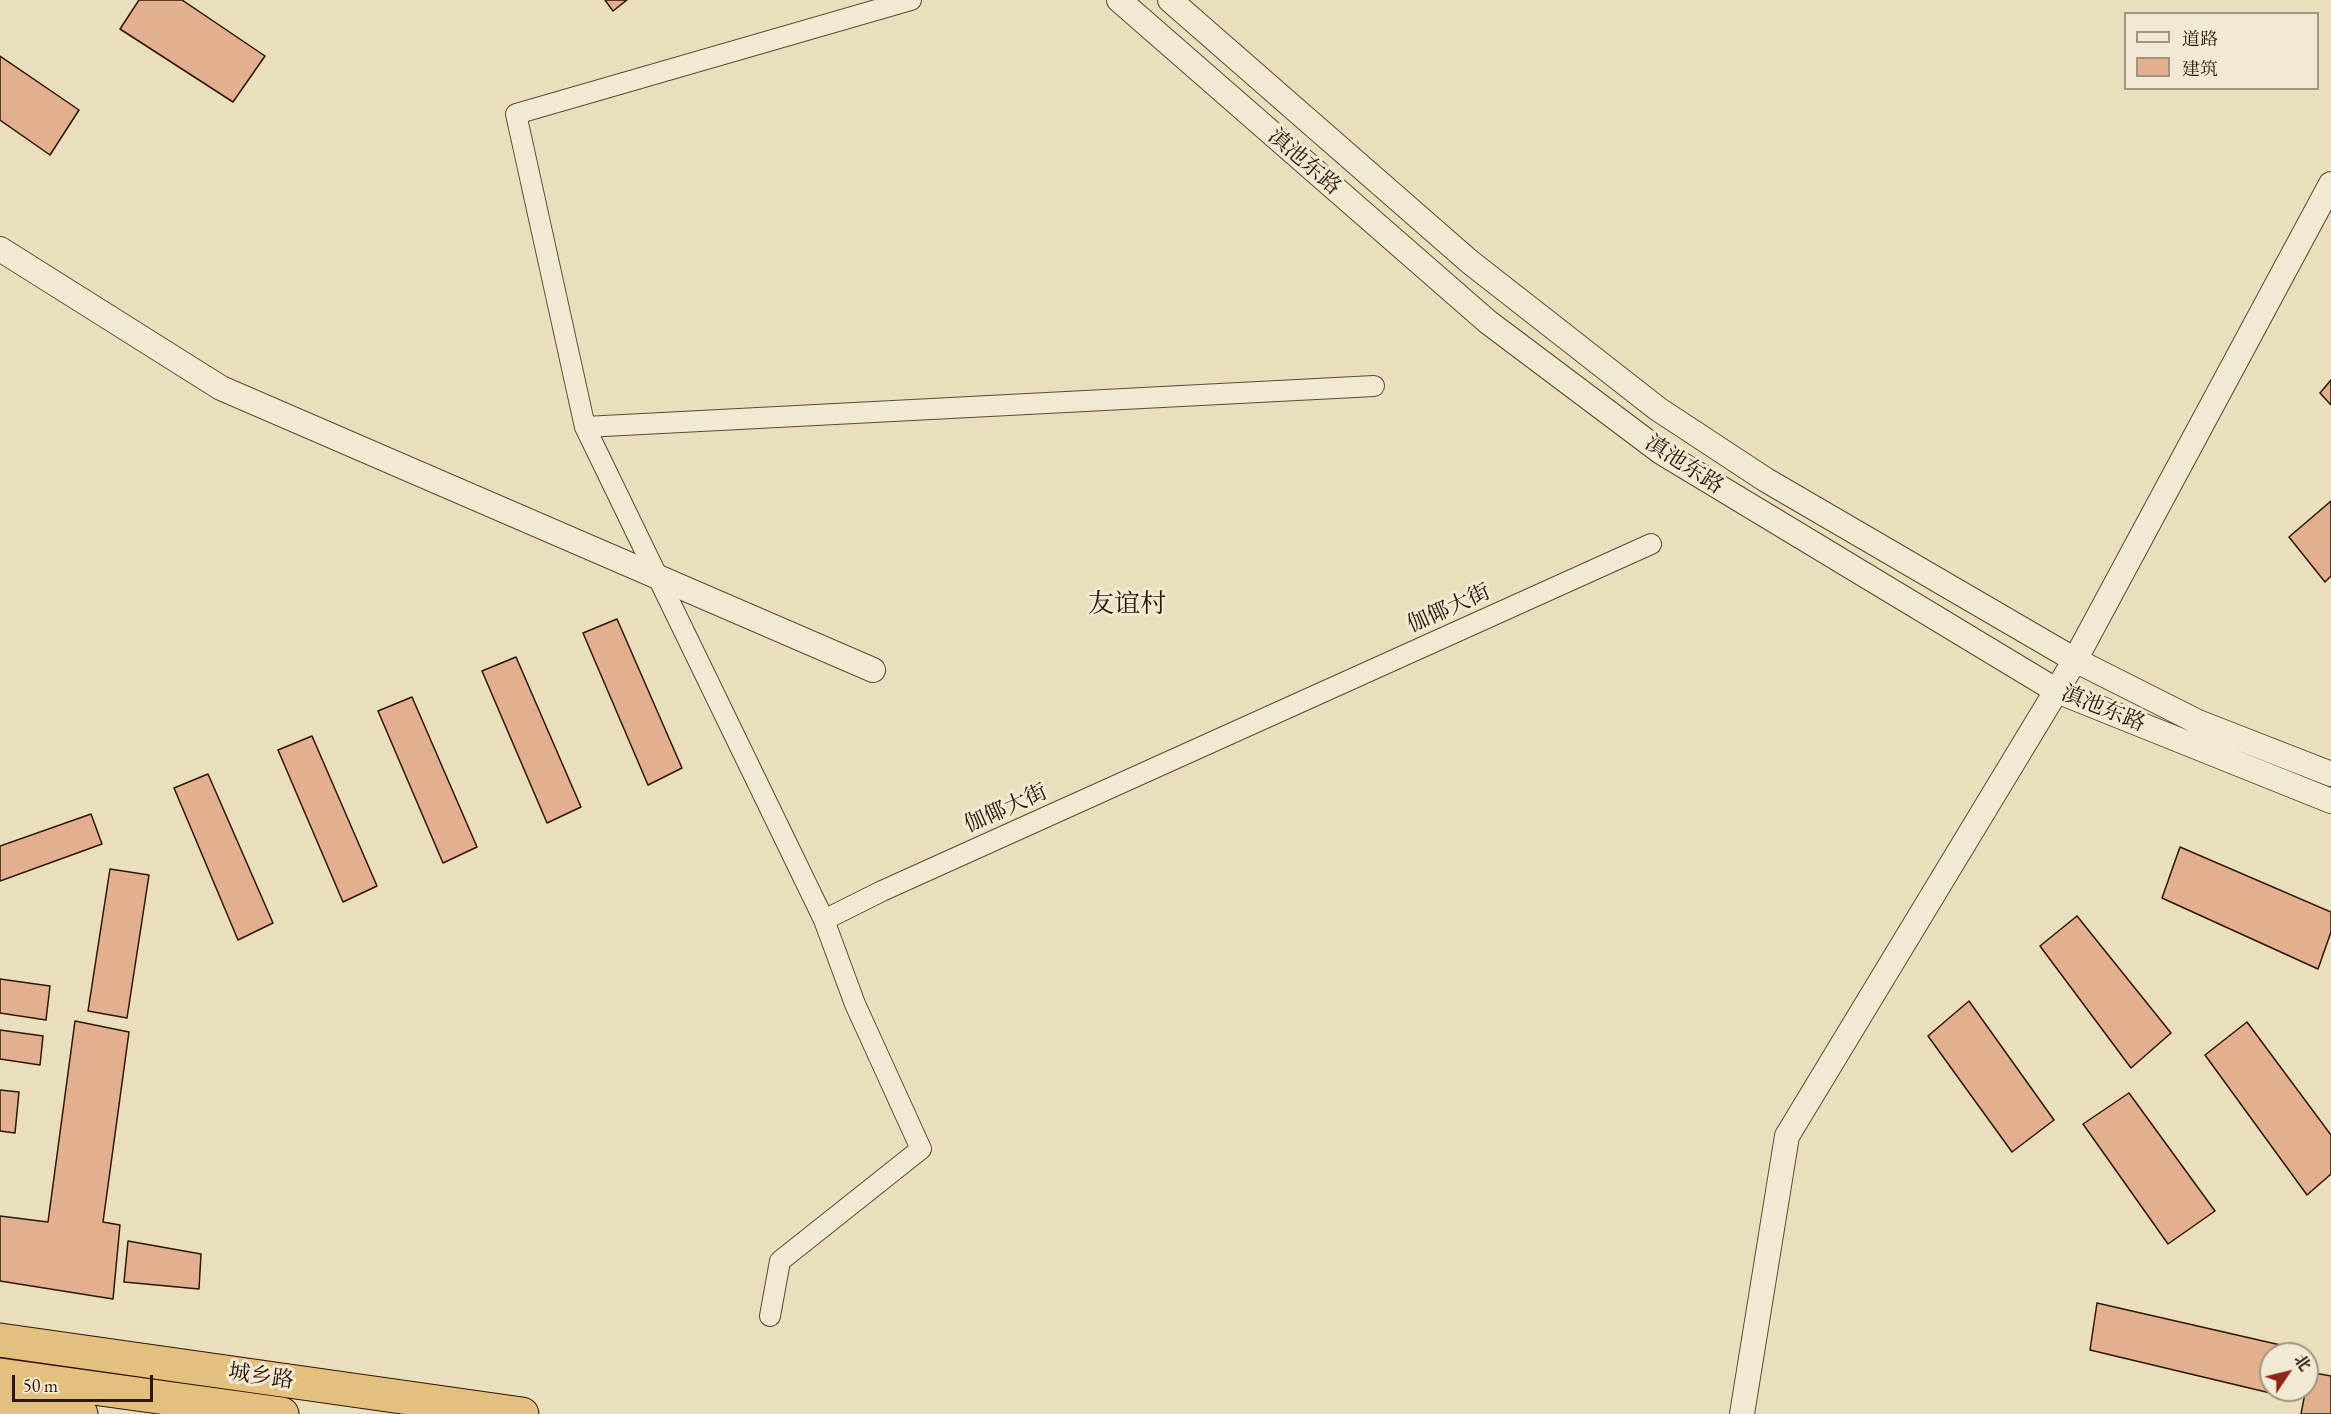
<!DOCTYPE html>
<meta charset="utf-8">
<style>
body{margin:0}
#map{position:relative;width:2331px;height:1414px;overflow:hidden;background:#e9dfbc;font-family:"EB Garamond","Noto Serif SC",serif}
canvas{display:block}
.legend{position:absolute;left:2124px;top:12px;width:195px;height:78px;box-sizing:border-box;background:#f1ead3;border:2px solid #a39482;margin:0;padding:8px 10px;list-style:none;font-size:18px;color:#2f1409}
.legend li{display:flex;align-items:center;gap:12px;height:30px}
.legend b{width:30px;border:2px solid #a39482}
.north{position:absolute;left:2259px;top:1342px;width:60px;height:60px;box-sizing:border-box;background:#f1ead3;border:2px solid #a39482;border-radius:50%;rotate:55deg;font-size:16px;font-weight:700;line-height:24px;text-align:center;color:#2f1409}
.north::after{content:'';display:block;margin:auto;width:21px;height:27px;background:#8f2418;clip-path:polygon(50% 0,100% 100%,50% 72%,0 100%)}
.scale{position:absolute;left:12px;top:1375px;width:141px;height:27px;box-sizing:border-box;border:3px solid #2f1409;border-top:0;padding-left:8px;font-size:18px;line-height:21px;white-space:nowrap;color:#2f1409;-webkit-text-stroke:4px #f1ead3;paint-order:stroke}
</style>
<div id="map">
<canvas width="2331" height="1414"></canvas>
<ul class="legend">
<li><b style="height:8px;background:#f1ead3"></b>道路</li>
<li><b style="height:16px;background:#e2b08e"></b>建筑</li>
</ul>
<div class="north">北</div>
<div class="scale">50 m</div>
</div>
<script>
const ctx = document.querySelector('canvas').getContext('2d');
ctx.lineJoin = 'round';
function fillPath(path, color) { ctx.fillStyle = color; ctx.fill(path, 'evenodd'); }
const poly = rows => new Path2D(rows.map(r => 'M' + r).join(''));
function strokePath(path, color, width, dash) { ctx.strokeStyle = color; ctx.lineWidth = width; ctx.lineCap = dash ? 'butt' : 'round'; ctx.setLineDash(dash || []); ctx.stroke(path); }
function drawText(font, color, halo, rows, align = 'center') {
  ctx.font = font + ' "EB Garamond","Noto Serif SC",serif'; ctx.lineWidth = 6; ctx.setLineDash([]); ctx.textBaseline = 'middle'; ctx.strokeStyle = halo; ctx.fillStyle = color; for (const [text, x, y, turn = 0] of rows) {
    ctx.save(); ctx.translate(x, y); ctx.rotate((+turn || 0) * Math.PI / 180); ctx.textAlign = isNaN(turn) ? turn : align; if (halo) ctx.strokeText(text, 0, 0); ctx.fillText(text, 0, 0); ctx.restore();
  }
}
const building = poly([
 [139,0,182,0,265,56,233,102,120,29,139,0],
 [605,0,627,0,613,11,605,0],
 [0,56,79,110,50,155,0,120,0,56],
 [2331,380,2331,405,2320,393,2331,380],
 [2331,501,2331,576,2325,582,2289,537,2331,501],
 [617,619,682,768,648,785,583,633,617,619],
 [516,657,581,807,547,823,482,671,516,657],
 [412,697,477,847,443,863,378,711,412,697],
 [312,736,377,886,343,902,278,750,312,736],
 [208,774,273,923,238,940,174,788,208,774],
 [91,814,102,844,0,881,0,846,91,814],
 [2180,847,2331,912,2331,932,2318,969,2162,898,2180,847],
 [110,869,149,875,127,1018,88,1011,110,869],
 [2077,916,2171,1033,2131,1068,2040,946,2077,916],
 [0,979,50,986,46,1020,0,1013,0,979],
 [1969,1001,2054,1120,2012,1152,1928,1036,1969,1001],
 [75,1021,129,1032,103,1222,120,1225,113,1299,0,1281,0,1216,48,1222,75,1021],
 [2247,1022,2331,1135,2331,1174,2307,1195,2205,1055,2247,1022],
 [0,1030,43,1036,40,1065,0,1059,0,1030],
 [0,1090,19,1092,15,1133,0,1131,0,1090],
 [2129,1093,2215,1211,2168,1244,2083,1124,2129,1093],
 [128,1241,201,1254,199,1289,124,1282,128,1241],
 [2097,1303,2298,1349,2297,1354,2271,1354,2271,1390,2289,1390,2287,1397,2090,1350,2097,1303],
 [2309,1372,2331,1376,2331,1414,2301,1414,2309,1372]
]);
const minor = poly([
 [585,427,1374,386],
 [824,920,585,427,516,114,911,0],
 [770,1316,780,1261,921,1149,855,1004,824,920,882,891,1651,544]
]);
const tertiary = poly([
 [1119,0,1488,322,1661,452,2057,691,2331,801],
 [1170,0,1470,262,1658,409,1766,480,2075,660,2198,722,2331,774],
 [0,249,221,388,873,670],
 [1742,1414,1787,1136,2075,660,2331,184]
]);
const trunk = poly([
 [0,1340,522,1414],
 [0,1375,282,1414],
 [0,1403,81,1414]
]);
const streetNames = [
 ["滇池东路",1304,162,41],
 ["滇池东路",1684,465,33],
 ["伽倻大街",1449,609,-24],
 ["滇池东路",2103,709,22],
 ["伽倻大街",1006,809,-24],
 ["城乡路",261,1377,8]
];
const quarterNames = [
 ["友谊村",1127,605]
];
fillPath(building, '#e2b08e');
strokePath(building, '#2f1409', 1.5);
strokePath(minor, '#5e4736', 22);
strokePath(tertiary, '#5e4736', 26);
strokePath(trunk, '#2f1409', 35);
strokePath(minor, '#f1ead3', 20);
strokePath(tertiary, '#f1ead3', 24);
strokePath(trunk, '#e4c07e', 33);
drawText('22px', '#2f1409', '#f1ead3', streetNames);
drawText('26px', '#2f1409', '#f1ead3', quarterNames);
</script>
